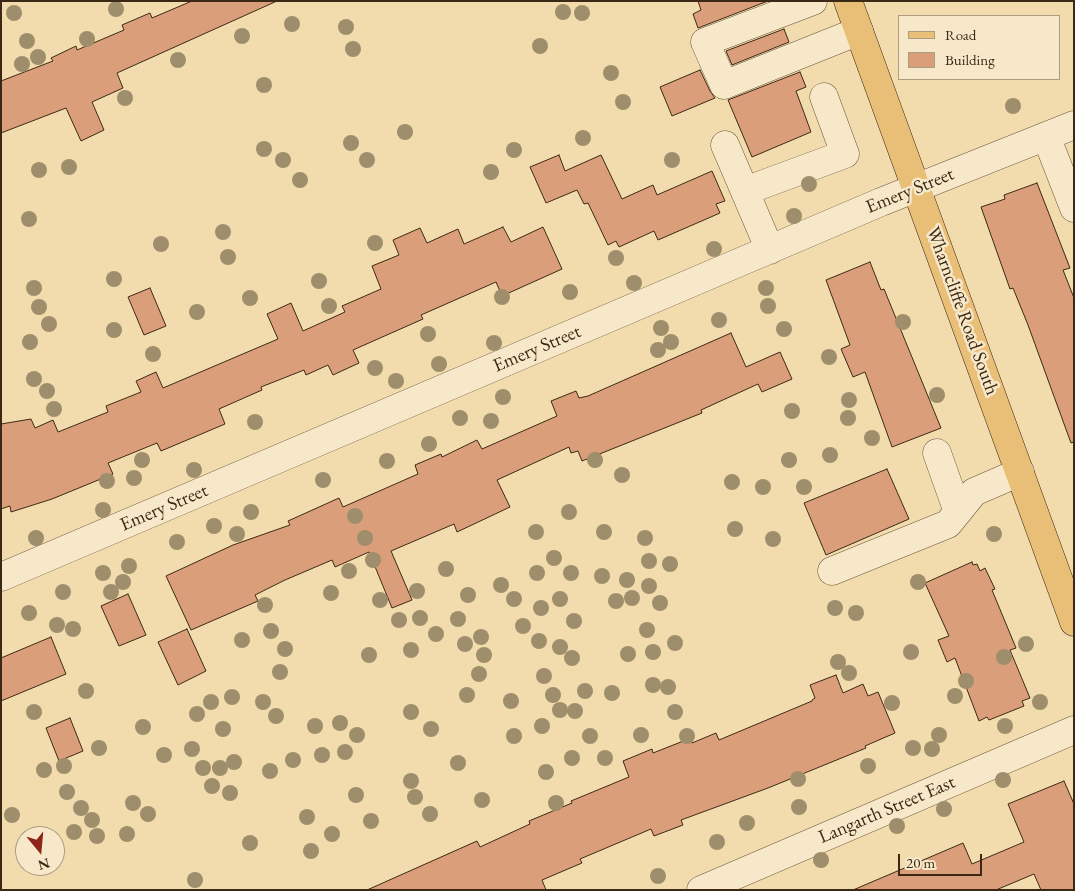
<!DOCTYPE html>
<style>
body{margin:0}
#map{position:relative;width:1075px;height:891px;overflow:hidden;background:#f2dcae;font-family:"EB Garamond",serif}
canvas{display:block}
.frame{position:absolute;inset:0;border:2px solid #3c2915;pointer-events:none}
.legend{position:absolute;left:898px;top:15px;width:162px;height:65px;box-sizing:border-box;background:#f7e8ca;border:1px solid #ac9c82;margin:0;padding:6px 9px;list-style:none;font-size:15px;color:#3c2915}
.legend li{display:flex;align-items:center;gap:10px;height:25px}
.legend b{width:25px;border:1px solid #ac9c82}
.north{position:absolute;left:15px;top:826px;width:50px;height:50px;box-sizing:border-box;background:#f7e8ca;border:1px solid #ac9c82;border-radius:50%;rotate:163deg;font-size:14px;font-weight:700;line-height:20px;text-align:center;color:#3c2915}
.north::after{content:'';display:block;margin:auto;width:18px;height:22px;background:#8f2418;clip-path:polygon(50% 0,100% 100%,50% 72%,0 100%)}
.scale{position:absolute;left:898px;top:854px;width:84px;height:22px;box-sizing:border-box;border:2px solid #3c2915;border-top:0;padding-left:6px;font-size:15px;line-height:18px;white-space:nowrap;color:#3c2915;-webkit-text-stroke:4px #f7e8ca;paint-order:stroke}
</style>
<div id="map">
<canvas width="1075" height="891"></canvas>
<div class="frame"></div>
<ul class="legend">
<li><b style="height:6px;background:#e9be77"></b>Road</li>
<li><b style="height:14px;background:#db9e7b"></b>Building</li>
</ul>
<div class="north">N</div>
<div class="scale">20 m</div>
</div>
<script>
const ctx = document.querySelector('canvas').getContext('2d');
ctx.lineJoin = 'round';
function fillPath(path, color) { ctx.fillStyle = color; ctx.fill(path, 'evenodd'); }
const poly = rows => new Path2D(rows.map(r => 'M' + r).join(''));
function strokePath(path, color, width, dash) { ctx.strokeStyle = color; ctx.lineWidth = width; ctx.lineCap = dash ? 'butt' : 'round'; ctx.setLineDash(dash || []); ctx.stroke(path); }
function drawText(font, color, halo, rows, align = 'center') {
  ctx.font = font + ' "EB Garamond",serif'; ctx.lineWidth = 5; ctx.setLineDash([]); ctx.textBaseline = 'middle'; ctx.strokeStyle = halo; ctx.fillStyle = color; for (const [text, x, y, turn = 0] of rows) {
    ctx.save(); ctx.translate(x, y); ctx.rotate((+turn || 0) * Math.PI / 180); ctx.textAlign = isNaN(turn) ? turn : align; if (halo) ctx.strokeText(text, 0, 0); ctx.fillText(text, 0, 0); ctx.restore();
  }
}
const building = poly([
 [192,1,277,1,117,73,123,88,92,102,104,130,81,141,66,108,1,133,1,81,53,61,51,58,76,46,77,50,124,30,122,25,150,13,152,18,192,1],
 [698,1,768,1,698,28,693,14,701,10,698,1],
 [784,29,789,42,732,65,726,51,784,29],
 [700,70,710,91,715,98,672,116,660,87,700,70],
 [800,72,806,87,796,91,811,132,752,157,728,100,800,72],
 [559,155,565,171,601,155,622,199,653,185,657,195,712,171,725,201,716,204,720,213,658,240,654,231,619,247,616,241,608,245,588,203,584,204,577,190,546,203,530,167,559,155],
 [1037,183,1070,268,1063,270,1074,298,1074,442,1071,443,1028,325,1013,288,1010,289,981,207,1005,199,1004,195,1037,183],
 [503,227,511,242,543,227,562,269,502,296,496,282,421,315,423,319,353,350,359,363,333,375,328,365,306,375,304,370,261,387,262,390,219,409,225,424,161,451,157,443,108,463,113,474,52,499,11,512,10,506,1,509,1,424,31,419,35,428,53,420,58,432,108,412,106,406,141,392,136,381,156,372,163,388,278,339,267,314,291,303,303,331,345,312,342,306,381,289,372,266,399,255,393,240,420,228,427,243,458,229,464,244,503,227],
 [870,262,881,290,884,289,941,428,892,447,865,372,853,377,841,349,850,345,826,280,870,262],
 [150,288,166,326,144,335,128,297,150,288],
 [731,333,746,367,780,352,792,379,762,392,758,384,701,410,702,413,582,461,578,451,571,453,569,447,497,480,510,507,457,532,454,524,391,551,412,600,392,608,369,552,335,567,332,560,285,580,255,595,258,601,191,630,166,576,233,545,290,525,288,521,339,498,343,507,418,474,415,465,441,454,442,457,477,440,482,449,557,416,551,401,576,391,579,398,588,396,731,333],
 [887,469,909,519,826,555,804,503,887,469],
 [972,562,973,565,977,564,980,571,985,568,995,589,992,590,1016,648,1010,650,1030,698,1022,701,1024,706,989,720,987,717,979,721,955,658,947,662,938,640,949,636,925,583,972,562],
 [128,594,146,635,119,646,101,606,128,594],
 [187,629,206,671,178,685,158,642,187,629],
 [51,637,66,674,1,701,1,658,51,637],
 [836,675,843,693,863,684,868,696,878,692,895,733,865,746,866,748,768,788,681,820,683,825,654,836,651,829,580,859,582,863,542,880,546,890,367,890,477,841,480,847,530,824,529,821,572,803,571,801,629,777,623,761,652,749,653,753,691,738,692,743,716,733,719,740,812,701,812,700,815,698,810,685,836,675],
 [70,718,83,751,59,761,46,728,70,718],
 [1064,781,1074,804,1074,890,1041,890,1034,874,996,890,853,890,963,843,972,864,1024,842,1008,804,1064,781]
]);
const minor = poly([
 [813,1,705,42,724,85,859,31],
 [1046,136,1074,208],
 [725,145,770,250],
 [745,191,845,154,824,97],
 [937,453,958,512],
 [832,571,948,524,974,492,1020,472],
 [1,577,881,202,1074,125],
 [701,890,1074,730]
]);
const major = poly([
 [848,1,1074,622]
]);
const trees = [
 [116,9],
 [563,12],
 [14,13],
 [582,13],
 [292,24],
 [346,27],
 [242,36],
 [87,39],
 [27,41],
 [540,46],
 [353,49],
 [38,57],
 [178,60],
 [22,64],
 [611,73],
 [264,85],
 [125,98],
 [623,102],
 [1013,106],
 [405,132],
 [583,138],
 [351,143],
 [264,149],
 [514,150],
 [283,160],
 [367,160],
 [672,160],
 [69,167],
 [39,170],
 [491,172],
 [300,180],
 [809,184],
 [794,216],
 [29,219],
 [223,232],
 [375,243],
 [161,244],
 [714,249],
 [228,257],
 [616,258],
 [114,279],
 [319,281],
 [634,283],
 [34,288],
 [766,288],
 [570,292],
 [502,297],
 [250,298],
 [329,306],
 [768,306],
 [39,307],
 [197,312],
 [719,320],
 [903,322],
 [49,324],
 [661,328],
 [784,329],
 [114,330],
 [428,334],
 [30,342],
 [671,342],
 [494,343],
 [658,350],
 [153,354],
 [829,357],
 [439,364],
 [375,368],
 [34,379],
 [396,381],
 [47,391],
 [937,395],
 [503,397],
 [849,400],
 [54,409],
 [792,411],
 [460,418],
 [848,418],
 [491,421],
 [255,422],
 [872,438],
 [429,444],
 [830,455],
 [142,460],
 [595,460],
 [789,460],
 [387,461],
 [194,470],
 [622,475],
 [134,478],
 [323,480],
 [107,481],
 [732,482],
 [763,487],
 [804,487],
 [103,510],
 [251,512],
 [569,512],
 [355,516],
 [214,526],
 [735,529],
 [536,532],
 [604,532],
 [237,534],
 [994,534],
 [36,538],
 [365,538],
 [645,538],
 [773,539],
 [177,542],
 [554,558],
 [373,560],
 [649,561],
 [670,564],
 [129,566],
 [446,569],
 [349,571],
 [103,573],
 [537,573],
 [571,573],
 [602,576],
 [627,580],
 [123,582],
 [918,582],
 [501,585],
 [649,586],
 [417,591],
 [63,592],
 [111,592],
 [331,593],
 [468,595],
 [632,598],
 [514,599],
 [560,599],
 [380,600],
 [616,601],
 [660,603],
 [265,605],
 [541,608],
 [835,608],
 [29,613],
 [856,613],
 [420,618],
 [458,619],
 [399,620],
 [574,621],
 [57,625],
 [523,626],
 [73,629],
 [647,630],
 [271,631],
 [436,634],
 [481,637],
 [242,640],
 [539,641],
 [675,643],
 [465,644],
 [1026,644],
 [560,647],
 [285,649],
 [411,650],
 [653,652],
 [911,652],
 [628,654],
 [369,655],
 [484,655],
 [1004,657],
 [572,658],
 [838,662],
 [280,672],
 [849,673],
 [479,674],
 [544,676],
 [966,681],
 [653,685],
 [668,687],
 [86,691],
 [585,691],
 [612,693],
 [467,695],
 [553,695],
 [955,696],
 [232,697],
 [511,701],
 [211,702],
 [263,702],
 [1040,702],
 [892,703],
 [560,710],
 [575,711],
 [34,712],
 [411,712],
 [675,712],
 [197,714],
 [276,716],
 [340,723],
 [315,726],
 [542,726],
 [1005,726],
 [143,727],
 [223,729],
 [431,729],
 [357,735],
 [641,735],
 [939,735],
 [514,736],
 [590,736],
 [687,736],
 [99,748],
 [913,748],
 [192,749],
 [932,749],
 [345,752],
 [164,755],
 [322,755],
 [572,758],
 [605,758],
 [293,760],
 [234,762],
 [458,763],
 [64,766],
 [868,766],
 [203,768],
 [220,768],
 [44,770],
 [270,771],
 [546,772],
 [798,779],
 [1003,780],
 [411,781],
 [212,786],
 [67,792],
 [230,793],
 [356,795],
 [415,797],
 [482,800],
 [133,803],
 [556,803],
 [799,807],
 [81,808],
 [944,809],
 [148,814],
 [430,814],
 [12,815],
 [307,817],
 [92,820],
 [371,821],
 [747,823],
 [897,826],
 [74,832],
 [127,834],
 [332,834],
 [97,836],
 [717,842],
 [250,843],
 [311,851],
 [821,860],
 [658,876],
 [195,880]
];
const streetNames = [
 ["Emery Street",910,191,-22],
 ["Wharncliffe Road South",962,311,70],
 ["Emery Street",537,349,-23],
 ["Emery Street",164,508,-23],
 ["Langarth Street East",887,810,-23]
];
fillPath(building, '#db9e7b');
strokePath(building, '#3c2915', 1);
strokePath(minor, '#6a563b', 29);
strokePath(major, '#3c2915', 29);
strokePath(minor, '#f7e8ca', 28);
strokePath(major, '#e9be77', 28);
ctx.fillStyle = '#9e8e6b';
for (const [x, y] of trees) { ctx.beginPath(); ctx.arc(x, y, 8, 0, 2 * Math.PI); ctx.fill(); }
drawText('19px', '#3c2915', '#f7e8ca', streetNames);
</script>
